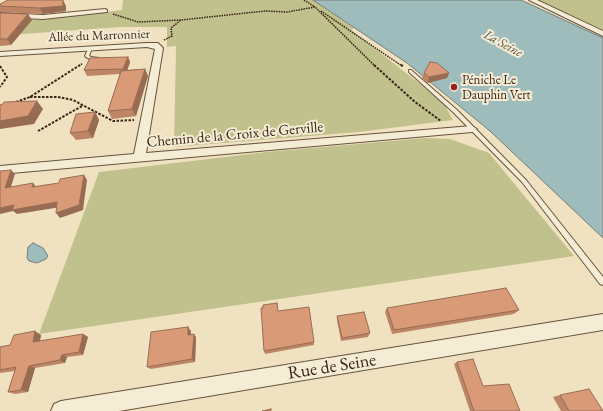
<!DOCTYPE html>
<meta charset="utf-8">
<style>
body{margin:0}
canvas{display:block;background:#f0e2c0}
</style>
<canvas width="603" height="411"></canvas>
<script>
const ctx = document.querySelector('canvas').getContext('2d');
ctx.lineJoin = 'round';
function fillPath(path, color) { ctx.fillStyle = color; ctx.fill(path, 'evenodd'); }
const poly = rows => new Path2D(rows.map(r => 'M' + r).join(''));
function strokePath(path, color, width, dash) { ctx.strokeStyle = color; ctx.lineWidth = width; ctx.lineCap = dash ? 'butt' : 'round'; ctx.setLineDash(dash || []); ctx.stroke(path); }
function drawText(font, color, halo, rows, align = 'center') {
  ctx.font = font + ' "EB Garamond",serif'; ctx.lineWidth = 4; ctx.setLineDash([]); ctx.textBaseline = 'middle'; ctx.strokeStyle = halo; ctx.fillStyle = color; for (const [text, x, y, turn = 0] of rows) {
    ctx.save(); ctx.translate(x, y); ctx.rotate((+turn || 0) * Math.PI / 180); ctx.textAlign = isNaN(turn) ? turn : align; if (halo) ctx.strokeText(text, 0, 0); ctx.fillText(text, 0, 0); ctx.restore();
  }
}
const green = poly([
 [123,0,313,0,354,28,351,30,443,102,453,120,359,132,174,147,176,46,167,47,167,27,120,27,9,35,0,17,35,20,122,10],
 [539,0,603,0,603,30],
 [425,138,450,139,489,153,574,256,39,334,99,172,267,152]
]);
const water = poly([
 [313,0,521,0,603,38,603,238,490,131,407,63,313,0],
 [33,243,43,248,48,256,46,259,37,263,29,261,27,258,28,247,33,243]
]);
const pathFar1 = poly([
 [304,0,315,7],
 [321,11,402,66],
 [113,14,138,22,181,20,265,11,287,12,315,7,375,66],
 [164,40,172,36,171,28,181,20],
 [79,66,83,63]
]);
const path = poly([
 [374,65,415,102,441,121],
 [401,65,403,66],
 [0,66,7,77,0,87],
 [30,97,58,97,73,100,113,121,134,120],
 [16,102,30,97,80,65],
 [38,131,82,106]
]);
const lane = poly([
 [89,47,92,48,89,56,91,57,99,58,99,60,90,59,86,57,85,56,89,47],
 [409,70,411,70,457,110,526,180,603,277,603,285,600,284,522,182,453,112,409,72,409,70]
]);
const street = poly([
 [529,0,537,0,603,31,603,36,529,0],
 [105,9,107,10,107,12,43,19,0,17,0,13,43,15,105,9],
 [147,43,158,43,163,48,146,153,472,126,477,129,472,132,0,174,0,166,134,154,155,49,147,47,0,56,0,52,147,43],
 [603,314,603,330,119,411,51,411,54,404,61,401,603,314]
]);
const wall = poly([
 [0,4,66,6,66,11,43,14,0,12],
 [0,13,32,20,11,45,0,46],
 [128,57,130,62,127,70,145,69,148,76,136,116,112,119,108,111,120,74,87,76,84,70],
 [424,73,449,73,447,78,428,83,422,78],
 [95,112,99,120,93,138,76,140,70,133],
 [387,308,519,310,514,314,392,334,385,312],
 [278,311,314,342,314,345,265,354,264,351],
 [337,316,370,333,368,337,341,341,337,320],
 [191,331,191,334,196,337,195,362,151,369,147,367],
 [83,334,88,337,83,355,67,357,65,363,35,368,28,392,15,394,8,392,15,371,0,373,0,347,10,345,41,335,40,341],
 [457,362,483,386,520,411,470,411,454,364],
 [560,395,603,411,561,411,553,397]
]);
const shadedWall = poly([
 [63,0,66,6,66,11,43,14,40,8],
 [28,14,32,20,11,45,7,39],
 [128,57,130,62,126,74,123,69],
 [145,69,148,76,136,116,132,109],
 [449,73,447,78,428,83,429,77],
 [37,101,43,109,34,124,0,129,0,121],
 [95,112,99,120,93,138,88,131],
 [11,170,15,174,9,193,5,188],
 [84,175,87,180,83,210,60,218,56,213],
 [33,183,37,188,32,187],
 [57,202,61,207,17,214,13,211,0,214,0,208,14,205],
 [188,327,191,331,190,338,188,335],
 [35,331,41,335,39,345,33,342],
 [83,334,88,337,83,355,79,352],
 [194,334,196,337,195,362,192,359],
 [62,355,67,357,65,363,60,360],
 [29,366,35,368,28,392,21,390]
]);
const building = poly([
 [8,0,63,0,63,6,40,8,0,6,0,4,8,0],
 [0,13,28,14,7,39,0,39,0,13],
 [128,57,123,69,84,70,90,58,128,57],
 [430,62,437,63,449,73,429,77,424,73,430,62],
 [145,69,132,109,108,111,121,71,145,69],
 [37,101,28,116,0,121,0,105,3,104,4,102,37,101],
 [95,112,88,131,70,133,76,114,95,112],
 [11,170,5,188,33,183,32,187,59,183,60,179,84,175,79,205,56,213,57,202,12,210,14,205,0,208,0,171,11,170],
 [506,288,519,310,394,330,387,308,506,288],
 [277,303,278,311,309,307,314,342,264,351,261,308,263,308,263,305,277,303],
 [364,312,370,333,342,338,337,316,364,312],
 [188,327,188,335,194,334,192,359,147,367,151,332,188,327],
 [35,331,33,342,83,334,79,352,62,355,60,360,29,366,21,390,8,392,16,367,0,370,0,347,10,345,14,335,35,331],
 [473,359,483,386,509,384,520,411,474,411,457,362,473,359],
 [589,389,603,411,569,411,560,395,589,389],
 [271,409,271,411,262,411,271,409]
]);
const markers = [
 [454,87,4,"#8f2418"]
];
const farStreetnames = [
 ["Allée du Marronnier",99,36,-2]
];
const farWaternames = [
 ["La Seine",503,44,29]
];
const farPoinames = [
 ["Péniche Le",462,80],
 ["Dauphin Vert",462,95]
];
const streetNames = [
 ["Chemin de la Croix de Gerville",235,135,-5]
];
const nearStreetnames = [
 ["Rue de Seine",332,367,-9]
];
fillPath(green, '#c1c18d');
fillPath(water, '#9ebcbc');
strokePath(water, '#767f79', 1);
strokePath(lane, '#67533f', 2);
strokePath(street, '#67533f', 2);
strokePath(pathFar1, '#392314', 1.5, [1.5, 1]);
strokePath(path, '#392314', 2, [2.5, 1.5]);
fillPath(lane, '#f5ecd6');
fillPath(street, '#f5ecd6');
fillPath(wall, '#bb8566');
fillPath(shadedWall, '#986c53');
fillPath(building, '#d99b77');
strokePath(building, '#986c53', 1);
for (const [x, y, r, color] of markers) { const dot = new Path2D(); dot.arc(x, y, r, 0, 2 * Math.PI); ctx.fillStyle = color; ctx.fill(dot); strokePath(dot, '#f5ecd6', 1.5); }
drawText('13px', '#392314', '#f5ecd6', farStreetnames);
drawText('italic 13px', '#575146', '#f5ecd6', farWaternames);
drawText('13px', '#392314', '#f5ecd6', farPoinames, 'left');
drawText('15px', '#392314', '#f5ecd6', streetNames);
drawText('18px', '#392314', '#f5ecd6', nearStreetnames);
</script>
